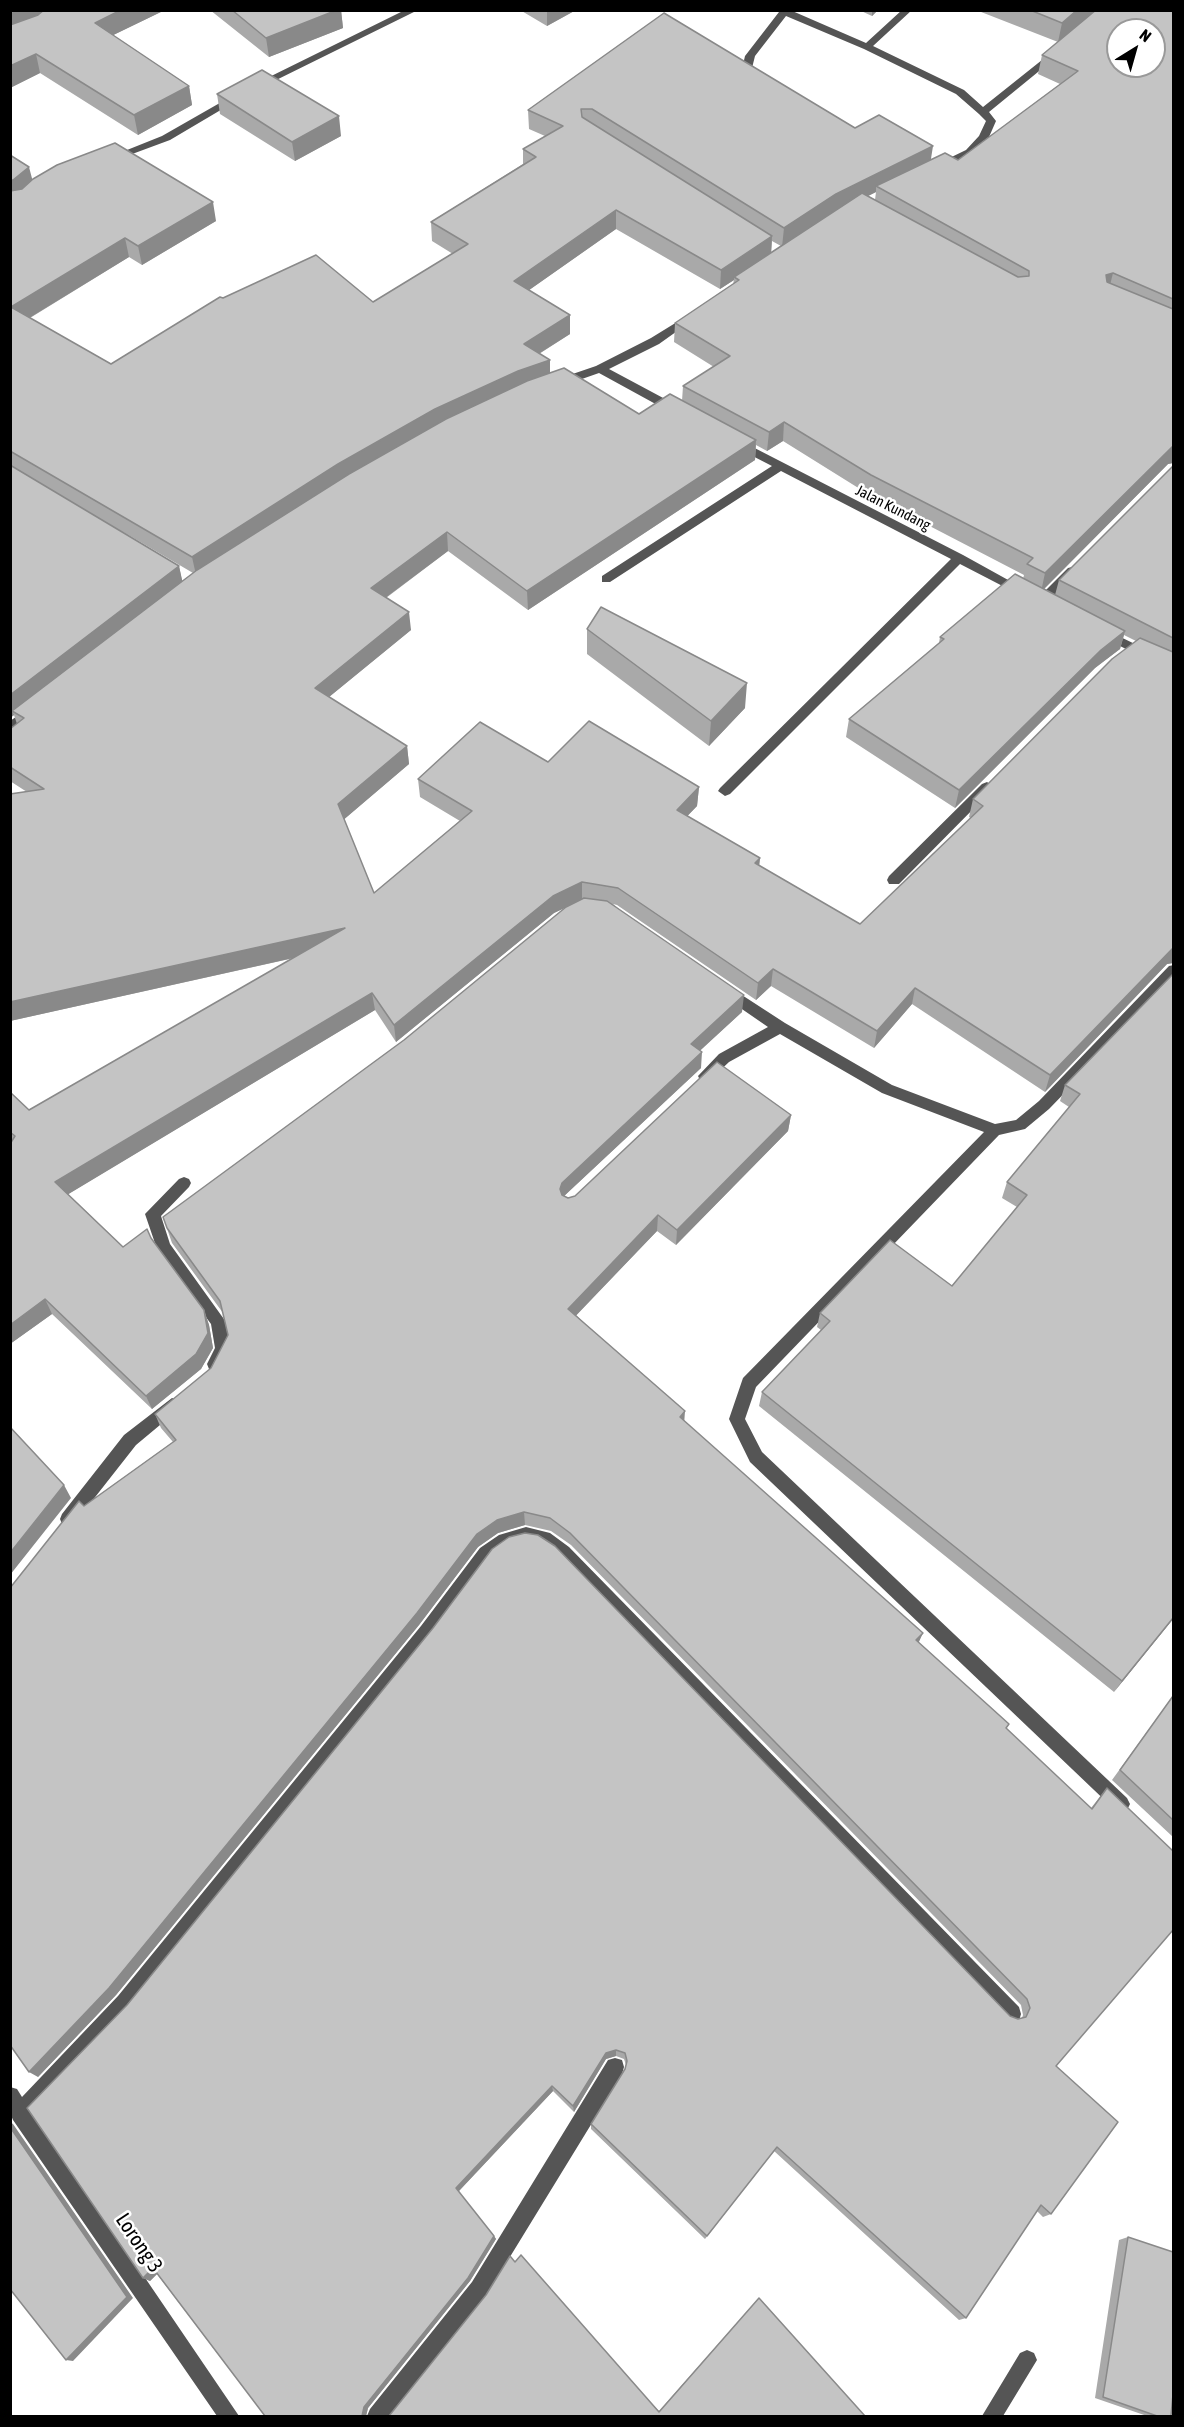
<!DOCTYPE html>
<style>
body{margin:0}
#map{position:relative;width:1184px;height:2427px;overflow:hidden;background:#fff;font-family:"Asap Condensed",sans-serif}
canvas{display:block}
.frame{position:absolute;inset:0;border:12px solid #000;pointer-events:none}
.north{position:absolute;left:1106px;top:18px;width:60px;height:60px;box-sizing:border-box;background:#fff;border:2px solid #999;border-radius:50%;rotate:37deg;font-size:16px;font-weight:700;line-height:24px;text-align:center;color:#000}
.north::after{content:'';display:block;margin:auto;width:21px;height:27px;background:#000;clip-path:polygon(50% 0,100% 100%,50% 72%,0 100%)}
</style>
<div id="map">
<canvas width="1184" height="2427"></canvas>
<div class="frame"></div>
<div class="north">N</div>
</div>
<script>
const ctx = document.querySelector('canvas').getContext('2d');
ctx.lineJoin = 'round';
const poly = rows => new Path2D(rows.map(r => 'M' + r).join(''));
function fillPath(path, color) { ctx.fillStyle = color; ctx.fill(path, 'evenodd'); }
function strokePath(path, color, width, dash) { ctx.strokeStyle = color; ctx.lineWidth = width; ctx.lineCap = dash ? 'butt' : 'round'; ctx.setLineDash(dash || []); ctx.stroke(path); }
function drawText(font, color, halo, rows, align = 'center') {
  ctx.font = font + ' "Asap Condensed",sans-serif'; ctx.lineWidth = 5; ctx.setLineDash([]); ctx.textBaseline = 'middle'; ctx.strokeStyle = halo; ctx.fillStyle = color; for (const [text, x, y, turn = 0] of rows) {
    ctx.save(); ctx.translate(x, y); ctx.rotate((+turn || 0) * Math.PI / 180); ctx.textAlign = isNaN(turn) ? turn : align; if (halo) ctx.strokeText(text, 0, 0); ctx.fillText(text, 0, 0); ctx.restore();
  }
}
const minor = poly([
 [405,10,418,10,260,88,251,86,405,10],
 [777,10,790,10,866,43,902,10,912,10,873,46,964,90,983,107,1052,52,1060,54,989,112,996,121,989,137,974,154,939,170,935,169,935,165,966,150,979,136,986,121,979,114,956,94,864,49,786,16,755,56,752,68,764,78,755,80,742,69,745,56,779,12,777,10],
 [232,96,241,98,170,140,116,160,107,158,162,136,232,96],
 [690,314,694,315,694,319,659,344,609,369,680,407,680,413,672,413,599,373,559,387,553,383,555,380,596,366,651,338,690,314],
 [739,440,963,555,1028,591,1022,595,1018,594,960,564,730,794,725,796,718,791,720,788,951,559,781,471,610,582,602,582,602,576,772,466,735,447,735,441,739,440],
 [1072,567,1076,568,1076,574,1046,604,1038,604,1038,598,1068,568,1072,567],
 [1104,629,1174,663,1174,673,1100,636,1098,633,1100,630,1104,629],
 [32,706,38,711,37,714,10,733,10,721,32,706],
 [987,782,994,787,992,790,899,884,889,884,887,880,889,876,982,784,987,782],
 [1174,965,1174,980,1049,1109,1025,1129,999,1135,756,1387,745,1419,762,1452,1127,1798,1130,1804,1127,1810,1121,1813,1115,1810,750,1462,729,1419,743,1378,984,1132,882,1093,780,1034,729,1062,710,1080,705,1082,700,1080,698,1076,719,1054,768,1027,723,996,721,992,723,988,728,986,785,1023,892,1085,995,1124,1016,1120,1039,1101,1169,966,1174,965],
 [184,1177,189,1179,191,1183,189,1187,161,1216,170,1244,226,1322,231,1348,221,1369,215,1371,209,1369,207,1364,215,1348,211,1324,158,1252,145,1214,179,1179,184,1177],
 [172,1398,178,1400,180,1405,178,1410,136,1445,74,1524,68,1527,62,1524,60,1519,62,1514,124,1435,172,1398],
 [526,1527,550,1533,569,1547,1019,2007,1021,2014,1019,2021,1012,2023,1005,2021,557,1557,540,1545,526,1543,509,1547,492,1560,433,1638,132,2010,33,2113,239,2416,217,2416,13,2120,10,2113,10,2087,17,2089,22,2097,118,1996,421,1626,480,1548,499,1535,526,1527],
 [615,2058,622,2060,624,2067,622,2074,486,2296,390,2416,367,2416,370,2409,472,2282,608,2060,615,2058],
 [1027,2350,1034,2353,1037,2360,1003,2416,982,2416,1020,2353,1027,2350]
]);
const wall = poly([
 [10,10,165,10,113,35,189,86,192,105,138,135,40,73,10,88],
 [210,10,341,10,343,28,269,57],
 [520,10,576,10,547,26],
 [859,10,878,10,872,16],
 [976,10,1173,10,1173,463,1168,464,1044,589,1055,595,1059,580,1173,466,1173,963,1167,964,1045,1092,912,1004,874,1048,771,986,756,1000,617,905,613,904,742,1012,700,1050,701,1068,564,1196,568,1198,575,1196,791,1115,788,1131,676,1245,657,1231,576,1315,684,1421,919,1643,1006,1729,1091,1808,1107,1788,1056,2066,1051,2214,1043,2217,1037,2211,966,2318,959,2320,774,2151,705,2239,591,2129,591,2124,625,2069,626,2065,624,2059,616,2056,606,2059,574,2112,553,2091,458,2192,494,2236,496,2239,470,2281,368,2408,366,2416,265,2416,157,2274,150,2281,143,2278,127,2005,1010,2016,1018,2019,1022,2018,1023,2015,1021,2005,571,1545,551,1531,525,1525,498,1533,478,1547,419,1625,116,1995,38,2077,84,1506,173,1442,161,1428,155,1414,211,1368,228,1335,223,1313,172,1243,163,1217,404,1040,566,907,554,913,396,1042,375,1010,68,1194,123,1247,151,1238,204,1310,209,1325,213,1348,201,1369,152,1409,52,1314,10,1344,10,1092,29,1110,294,958,10,1021,10,794,27,792,10,781,10,729,17,724,14,715,10,718,10,155,32,179,216,221,142,265,129,257,30,318,111,364,223,298,373,302,453,254,432,241,431,222,523,164,523,149,545,136,529,129,528,110,664,13,855,128,931,160,958,160,1060,84,1038,74,1042,55,1058,42],
 [876,192,875,200,868,196],
 [616,229,720,289,734,280,733,284,675,323,674,342,714,367,683,386,682,401,639,414,550,373,539,354,570,334,570,315,529,290],
 [772,241,781,246,771,253],
 [783,441,868,494,1024,575,1023,579,940,637,939,643,849,719,846,737,955,808,1095,668,1120,649,1124,635,1136,641,973,799,969,817,971,818,860,924,759,866,760,858,687,816,697,806,699,787,548,762,418,779,420,797,460,821,374,893,344,819,409,764,407,746,329,697,411,630,386,598,448,551,528,610,755,460,756,445,767,451],
 [120,530,193,573,182,581,179,566],
 [217,94,341,136,295,161,220,114],
 [587,629,745,708,709,746,587,654],
 [1173,974,1173,1619,1114,1692,759,1406,762,1392,821,1330,817,1327,820,1313,952,1286,1017,1207,1002,1198,1007,1182,1069,1107,1060,1101,1065,1085],
 [1173,1696,1173,1837,1112,1780],
 [1128,2237,1171,2416,1147,2416,1095,2398,1119,2240],
 [515,2262,659,2411,759,2298,865,2416,389,2416]
]);
const shadedWall = poly([
 [20,10,56,10,10,35,10,14],
 [121,10,165,10,99,42,95,23],
 [337,10,341,10,343,28,269,57,266,38],
 [547,10,576,10,547,26],
 [872,10,878,10,872,16],
 [1077,10,1098,10,1058,42,1062,23],
 [36,54,40,73,10,88,10,66],
 [189,86,192,105,138,135,134,115],
 [339,116,341,136,295,161,292,142],
 [933,146,930,165,876,186,876,192,834,213,782,247,784,228,836,194],
 [29,167,34,186,10,201,10,180],
 [213,202,216,221,142,265,138,246],
 [616,210,616,229,515,300,514,281],
 [772,236,771,255,734,277,734,280,720,289,721,270],
 [125,238,129,257,16,326,11,307],
 [1113,273,1108,293,1106,275],
 [570,315,570,334,524,363,524,344],
 [550,360,550,379,196,575,192,557,338,464,435,409,518,371],
 [784,422,783,441,767,451,769,432],
 [756,440,755,460,528,610,527,591],
 [1173,446,1173,463,1168,464,1041,592,1045,573],
 [447,532,448,551,373,607,371,588],
 [179,566,183,584,12,711,14,715,10,718,10,695],
 [409,612,411,630,318,706,315,688],
 [1125,631,1120,649,1095,668,955,808,959,790,1101,650],
 [747,683,745,708,709,746,711,721],
 [407,746,409,764,341,822,338,804],
 [699,787,697,806,676,828,677,810],
 [760,858,758,875,755,863],
 [582,882,582,900,554,913,396,1042,394,1025,553,896],
 [345,928,347,946,10,1021,10,1002],
 [1173,948,1173,963,1167,964,1045,1092,1050,1075],
 [773,969,771,986,756,1000,758,983],
 [915,988,912,1004,874,1048,877,1031],
 [372,993,375,1010,62,1198,55,1182],
 [744,995,742,1012,690,1060,691,1044],
 [702,1052,701,1068,562,1198,560,1189,562,1183],
 [791,1115,788,1131,676,1245,677,1230],
 [658,1215,657,1231,569,1323,568,1309],
 [45,1299,52,1314,10,1344,10,1325],
 [204,1310,209,1325,213,1348,201,1369,152,1409,146,1396],
 [685,1411,684,1425,680,1417],
 [64,1485,71,1498,10,1575,10,1553],
 [524,1512,525,1525,498,1533,478,1547,419,1625,116,1995,38,2077,29,2072,477,1534,497,1520],
 [1173,1618,1173,1619,1114,1692,1122,1681],
 [923,1633,918,1644,916,1640],
 [616,2050,616,2056,606,2059,574,2112,573,2106,606,2053],
 [552,2086,553,2091,458,2192,456,2188],
 [10,2122,13,2124,133,2298,73,2361,66,2360,10,2127],
 [494,2236,496,2239,470,2281,368,2408,366,2416,362,2416,364,2407],
 [153,2268,160,2271,150,2281,143,2278]
]);
const building = poly([
 [10,10,20,10,10,14,10,10],
 [44,10,121,10,95,23,189,86,134,115,36,54,10,66,10,25,38,15,44,10],
 [232,10,337,10,266,38,232,10],
 [1030,10,1077,10,1062,23,1030,10],
 [1096,10,1173,10,1173,299,1113,273,1106,275,1107,282,1173,309,1173,446,1045,573,1027,564,1033,558,871,475,784,422,769,432,683,386,730,356,675,323,739,280,734,277,862,193,1018,277,1029,276,1029,271,876,186,945,153,958,160,1078,71,1042,55,1096,10],
 [1118,30,1154,30,1154,66,1118,66,1118,30],
 [664,13,855,128,879,115,933,146,836,194,784,228,592,109,581,109,582,117,772,236,721,270,616,210,514,281,570,315,524,344,550,360,518,371,435,409,338,464,192,557,10,451,10,191,22,189,33,179,57,165,115,143,213,202,138,246,125,238,11,307,111,364,220,297,223,298,316,255,373,302,468,244,431,222,536,157,523,149,563,126,528,110,664,13],
 [262,70,339,116,292,142,217,94,262,70],
 [10,155,29,167,13,180,10,180,10,155],
 [564,368,639,414,670,394,756,440,527,591,447,532,371,588,409,612,315,688,407,746,338,804,374,893,472,811,418,779,480,722,548,762,589,721,699,787,677,810,760,858,755,863,860,924,983,806,973,799,1112,659,1140,638,1173,652,1173,948,1050,1075,915,988,877,1031,773,969,758,983,618,888,582,882,553,896,394,1025,372,993,55,1182,123,1247,147,1229,151,1238,204,1310,208,1333,196,1354,146,1396,45,1299,10,1325,10,1144,15,1136,10,1132,10,1092,29,1110,345,928,10,1002,10,794,44,789,10,767,10,729,24,718,12,711,197,570,349,474,446,419,527,381,564,368],
 [10,465,179,566,10,695,10,465],
 [1173,466,1173,638,1059,580,1173,466],
 [1015,574,1125,631,1101,650,959,790,849,719,944,639,940,637,1015,574],
 [601,607,747,683,711,721,587,629,601,607],
 [584,898,607,901,744,995,691,1044,702,1052,562,1183,560,1189,562,1195,568,1198,575,1196,717,1062,791,1115,677,1230,658,1215,568,1309,685,1411,680,1417,923,1633,916,1640,1009,1724,1006,1728,1092,1809,1107,1788,1173,1851,1173,1930,1056,2066,1118,2122,1051,2214,1041,2205,966,2318,777,2147,707,2236,591,2124,625,2069,627,2061,625,2053,616,2050,606,2053,573,2106,552,2086,456,2188,494,2236,468,2278,364,2407,362,2416,265,2416,153,2268,143,2278,27,2108,127,2005,433,1628,492,1549,509,1537,525,1533,538,1535,555,1546,1010,2016,1018,2019,1026,2017,1030,2008,1027,1999,570,1533,550,1518,524,1512,497,1520,477,1534,417,1613,109,1988,29,2072,10,2045,10,1588,79,1501,84,1506,176,1440,155,1414,211,1368,228,1335,220,1301,167,1228,163,1217,404,1040,566,907,584,898],
 [1173,974,1173,1618,1122,1681,762,1392,830,1321,820,1313,890,1240,952,1286,1027,1195,1007,1182,1080,1094,1065,1085,1173,974],
 [10,1427,64,1485,10,1553,10,1427],
 [1173,1696,1173,1820,1120,1770,1173,1696],
 [10,2127,127,2297,66,2360,10,2289,10,2127],
 [1128,2237,1173,2252,1173,2394,1171,2416,1157,2416,1103,2397,1128,2237],
 [521,2255,659,2412,759,2298,865,2416,389,2416,486,2295,510,2256,515,2262,521,2255]
]);
const farStreetnames = [
 ["Jalan Kundang",893,508,27]
];
const nearStreetnames = [
 ["Lorong 3",139,2243,56]
];
fillPath(minor, '#555');
fillPath(wall, '#a9a9a9');
fillPath(shadedWall, '#898989');
fillPath(building, '#c4c4c4');
strokePath(building, '#898989', 1.5);
drawText('15px', '#000', '#fff', farStreetnames);
drawText('21px', '#000', '#fff', nearStreetnames);
</script>
